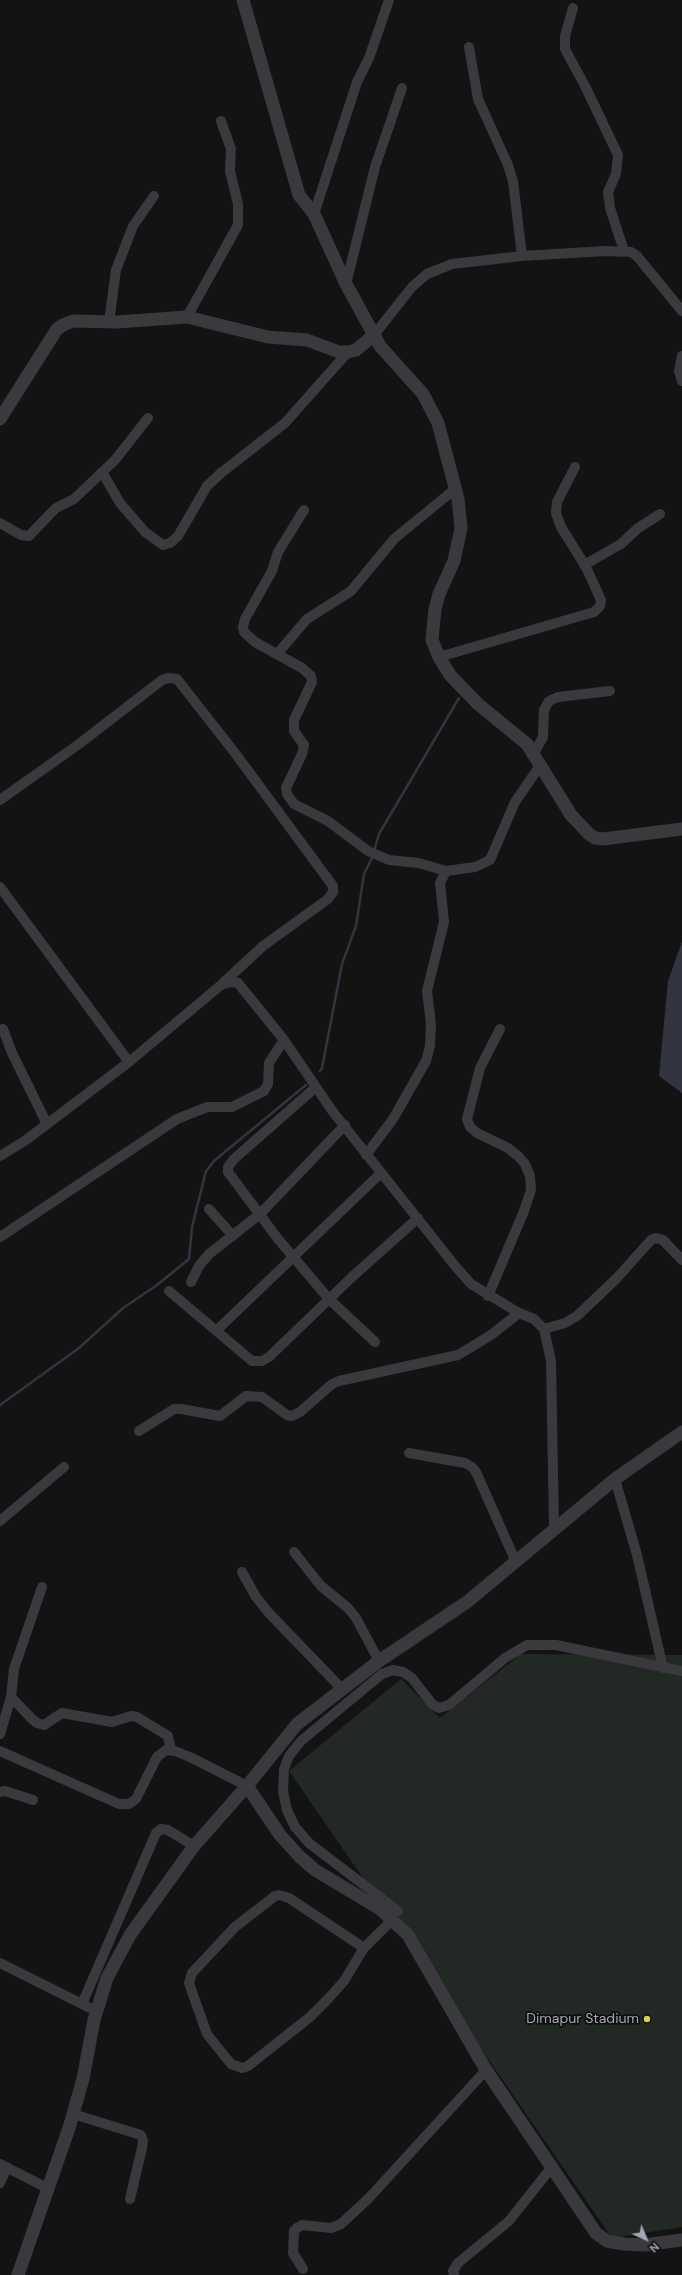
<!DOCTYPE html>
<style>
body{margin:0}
#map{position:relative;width:682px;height:2275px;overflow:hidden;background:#131314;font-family:"DM Sans",sans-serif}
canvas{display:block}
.north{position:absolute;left:626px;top:2219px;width:40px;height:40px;-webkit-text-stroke:3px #0e0e0f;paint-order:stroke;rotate:136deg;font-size:11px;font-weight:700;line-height:16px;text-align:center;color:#a6a6b3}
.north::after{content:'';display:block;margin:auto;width:14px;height:18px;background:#a6a6b3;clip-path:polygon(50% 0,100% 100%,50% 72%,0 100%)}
</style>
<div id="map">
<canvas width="682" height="2275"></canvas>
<div class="north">N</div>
</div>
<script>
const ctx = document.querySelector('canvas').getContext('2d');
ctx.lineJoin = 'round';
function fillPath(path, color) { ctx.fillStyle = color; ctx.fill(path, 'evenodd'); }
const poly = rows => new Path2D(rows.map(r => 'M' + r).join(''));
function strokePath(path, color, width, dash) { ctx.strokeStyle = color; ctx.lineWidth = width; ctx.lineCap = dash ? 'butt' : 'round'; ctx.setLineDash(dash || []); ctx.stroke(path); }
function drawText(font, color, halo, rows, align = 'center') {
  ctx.font = font + ' "DM Sans",sans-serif'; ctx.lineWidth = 3.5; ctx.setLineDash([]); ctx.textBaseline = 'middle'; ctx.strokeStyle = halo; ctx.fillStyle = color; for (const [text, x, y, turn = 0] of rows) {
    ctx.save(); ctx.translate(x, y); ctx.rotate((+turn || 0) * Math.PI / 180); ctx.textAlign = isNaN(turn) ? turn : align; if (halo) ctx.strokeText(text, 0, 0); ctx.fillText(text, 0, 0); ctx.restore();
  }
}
const green = poly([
 [521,1654,682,1655,682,2227,612,2238,289,1771,401,1679,440,1718]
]);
const water = poly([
 [682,942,682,1093,659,1076,668,981]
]);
const stream = poly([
 [374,851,379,834,459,698],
 [320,1071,322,1068,342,964,356,926,364,874,373,856],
 [0,1405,79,1348,123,1308,157,1285,189,1259,192,1227,206,1171,215,1160,306,1085]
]);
const minor = poly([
 [573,8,565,36,565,49,586,88,618,155,616,174,608,192,610,208,624,251],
 [469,47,478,99,508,165,513,181,522,256],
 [314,214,357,82,369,58,389,0],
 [346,284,375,167,402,88],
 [187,317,238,225,238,204,230,171,231,149,221,121],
 [109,322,116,270,133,226,154,196],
 [374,335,412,287,427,274,452,264,522,256,605,251,631,252,637,256,682,311],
 [682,356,679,371,682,381],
 [102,472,120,503,145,532,163,545,170,543,178,536,207,486,221,473,285,423,348,352],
 [304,510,278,552,272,571,245,619,243,627,244,632,255,642,302,668,311,676,312,682,294,720,294,731,304,745,302,754,286,788,287,794,294,804,328,821,368,851,389,860,419,863,446,871,475,867,490,860,515,802,541,764],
 [0,523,21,535,29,536,49,515,56,508,74,499,115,460,148,418],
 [584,565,621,544,637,529,660,514],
 [277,654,307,619,351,591,394,539,455,489],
 [439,657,594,612,600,606,601,600,586,567,561,527,556,513,557,502,575,467],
 [534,753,543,737,544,710,549,701,558,697,610,691],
 [0,800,79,744,162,680,168,678,177,679,235,753,333,886,333,892,328,899,263,946,222,984],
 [0,887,129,1062],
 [3,1029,12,1053,47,1124],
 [316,1087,234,1159,228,1167,228,1172,278,1239,329,1299,375,1342],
 [366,1155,393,1119,426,1061,430,1046,431,1024,427,991,444,922,440,883,446,871],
 [0,1156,26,1140,129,1062,221,985,231,982,238,983,284,1040,333,1112,456,1267,471,1284,519,1313,534,1319,544,1329,551,1361,554,1528],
 [209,1209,233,1236],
 [0,1237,177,1119,207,1107,232,1107,264,1091,268,1084,269,1063,284,1040],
 [191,1282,199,1266,209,1254,260,1214,345,1125],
 [169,1291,252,1361,262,1361,269,1357,352,1277,418,1218],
 [488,1296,524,1211,531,1190,530,1176,525,1164,518,1156,508,1148,477,1133,470,1127,467,1119,480,1068,500,1029],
 [544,1329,565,1323,577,1316,616,1279,651,1240,656,1238,663,1240,682,1260],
 [217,1330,381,1173],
 [139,1431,174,1409,181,1409,220,1416,246,1396,262,1397,287,1415,292,1416,300,1412,332,1384,339,1381,458,1355,491,1335,519,1313],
 [409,1453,465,1463,472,1467,476,1472,516,1562],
 [615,1479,637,1555,663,1668],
 [0,1521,64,1467],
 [294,1552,321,1586,348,1608,356,1618,379,1661],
 [242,1572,256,1597,268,1612,342,1689],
 [11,1697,14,1669,42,1587],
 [0,1734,11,1697,32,1719,37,1723,44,1725,62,1713,112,1722,131,1716,137,1717,168,1736,171,1750],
 [0,1751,119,1804,129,1804,136,1799,157,1757,166,1750,175,1751,192,1758,247,1786],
 [0,1792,5,1791,33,1800],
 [398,1911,309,1843,295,1827,287,1810,283,1791,284,1769,289,1756,301,1741,382,1674,393,1670,403,1672,412,1678,432,1704,439,1708,449,1705,505,1658,527,1645,556,1645,682,1671],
 [364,1948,289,1898,279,1895,275,1896,235,1927,192,1973,189,1983,191,1989,207,2034,231,2064,242,2068,248,2066,310,2017,327,2000,344,1981,364,1948,392,1920],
 [0,1963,96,2011],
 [82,2004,156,1833,161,1829,168,1830,194,1846],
 [73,2114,141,2135,143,2141,142,2148,130,2199],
 [0,2164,49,2189],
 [0,2183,7,2167],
 [303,2269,293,2253,294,2231,297,2228,302,2225,331,2228,341,2224,369,2198,486,2070],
 [454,2275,453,2271,458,2263,509,2221,551,2168]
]);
const tertiary = poly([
 [243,0,299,195,314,214,346,284,380,346,423,394,438,423,458,499,461,528,454,561,439,594,435,609,432,640,439,657,450,675,478,704,527,744,571,815,589,834,595,838,603,839,682,829],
 [0,419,57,329,63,325,73,321,117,322,187,317,268,337,307,340,339,352,348,352,356,350,374,335],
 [247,1786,280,1835,300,1857,315,1870,380,1909,408,1935,486,2070,596,2233,607,2241,624,2244,644,2245,682,2240],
 [18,2275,69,2128,83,2079,94,2020,107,1978,130,1935,194,1846,247,1786,297,1724,379,1661,467,1602,615,1479,682,1432]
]);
const markers = [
 [647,2019,4,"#d9d046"]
];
const poiNames = [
 ["Dimapur Stadium",639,2019]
];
fillPath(green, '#222824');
fillPath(water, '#32353f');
strokePath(stream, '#32353f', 2.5);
strokePath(minor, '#3a393d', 10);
strokePath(tertiary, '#3a393d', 13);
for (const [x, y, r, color] of markers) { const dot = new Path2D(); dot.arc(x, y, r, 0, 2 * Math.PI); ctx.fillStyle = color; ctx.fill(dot); strokePath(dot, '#0e0e0f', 1.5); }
drawText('14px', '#a6a6b3', '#0e0e0f', poiNames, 'right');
</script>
